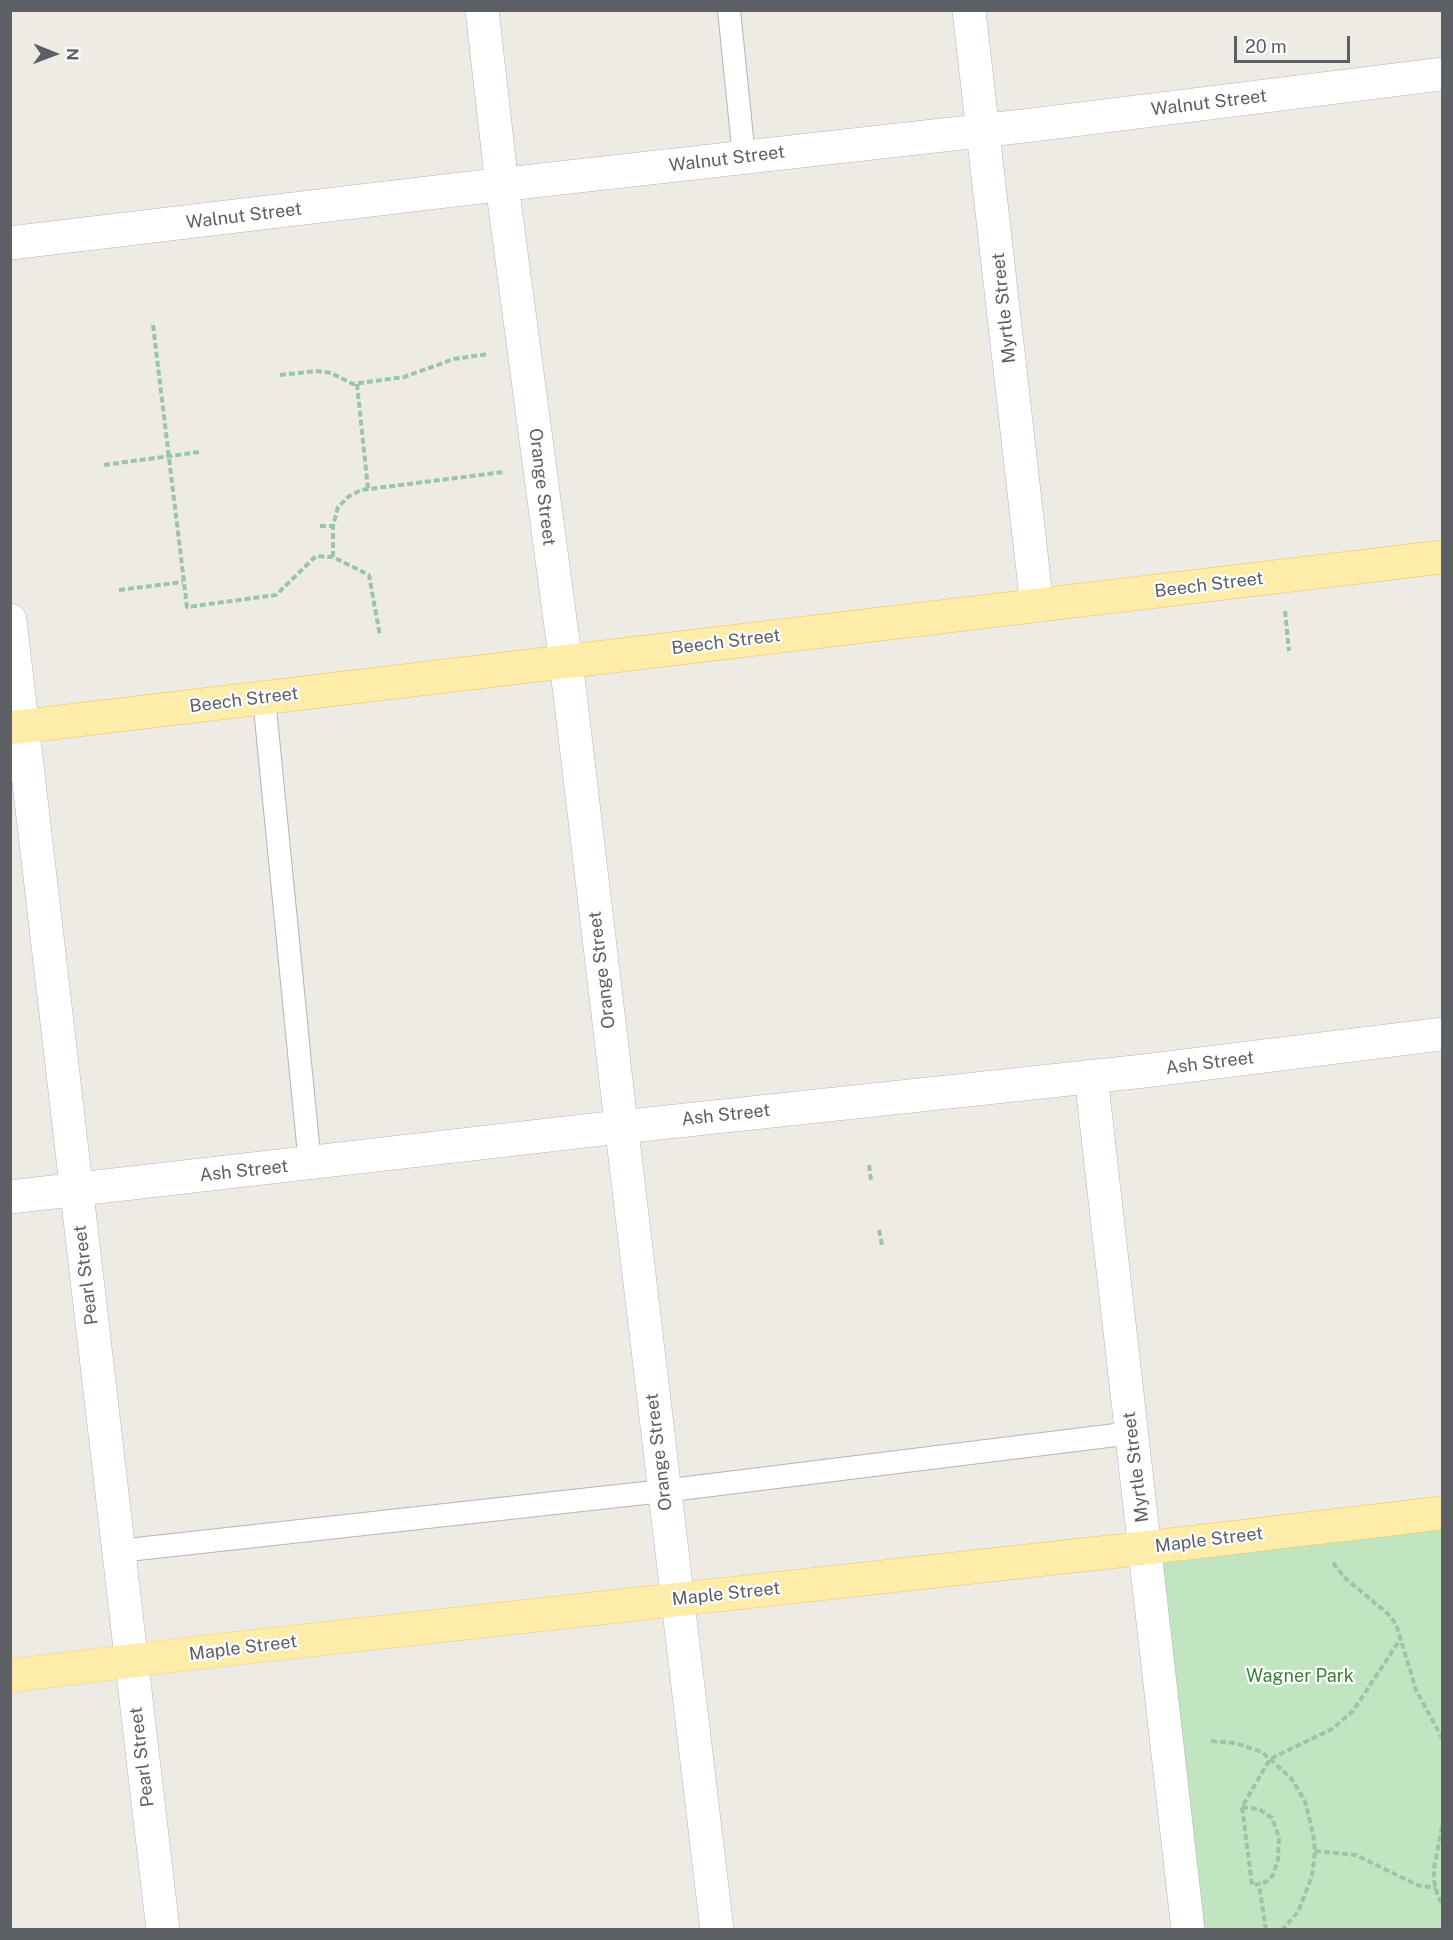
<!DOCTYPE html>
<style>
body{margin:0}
#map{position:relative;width:1453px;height:1940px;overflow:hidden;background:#eeebe4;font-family:"Public Sans",sans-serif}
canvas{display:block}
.frame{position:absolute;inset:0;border:12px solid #5c6064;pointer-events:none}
.north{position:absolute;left:24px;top:24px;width:60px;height:60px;-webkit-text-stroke:4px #fff;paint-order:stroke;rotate:91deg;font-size:16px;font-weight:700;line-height:24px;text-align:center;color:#5c6064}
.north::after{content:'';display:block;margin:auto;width:21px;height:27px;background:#5c6064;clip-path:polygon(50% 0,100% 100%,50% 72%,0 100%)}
.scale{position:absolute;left:1234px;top:36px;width:116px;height:27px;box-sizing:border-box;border:3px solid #5c6064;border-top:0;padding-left:8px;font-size:18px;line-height:21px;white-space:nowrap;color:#5c6064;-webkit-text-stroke:4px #fff;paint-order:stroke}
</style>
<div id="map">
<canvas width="1453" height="1940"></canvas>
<div class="frame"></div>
<div class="north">N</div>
<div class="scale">20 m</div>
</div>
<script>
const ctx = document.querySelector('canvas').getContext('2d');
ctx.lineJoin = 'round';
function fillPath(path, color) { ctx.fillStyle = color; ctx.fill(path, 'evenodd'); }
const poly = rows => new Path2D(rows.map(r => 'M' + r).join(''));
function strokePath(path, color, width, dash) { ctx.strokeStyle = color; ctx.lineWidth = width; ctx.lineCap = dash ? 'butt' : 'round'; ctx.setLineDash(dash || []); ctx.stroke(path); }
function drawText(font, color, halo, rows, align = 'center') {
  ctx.font = font + ' "Public Sans",sans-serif'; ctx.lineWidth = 4.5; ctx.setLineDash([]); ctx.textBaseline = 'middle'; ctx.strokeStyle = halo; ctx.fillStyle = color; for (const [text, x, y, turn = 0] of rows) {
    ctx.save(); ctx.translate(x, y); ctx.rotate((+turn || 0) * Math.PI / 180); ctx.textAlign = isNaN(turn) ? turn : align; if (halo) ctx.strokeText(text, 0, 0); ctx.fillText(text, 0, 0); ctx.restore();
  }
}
const green = poly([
 [1442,1513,1442,1929,1186,1929,1145,1548]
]);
const path = poly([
 [153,325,187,607,276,595,316,556,333,557,369,575,380,636],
 [280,375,317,371,331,373,353,384,404,377,454,359,488,354],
 [357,384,368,489],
 [104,465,199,452],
 [320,526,333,526],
 [333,557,333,526,338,507,348,497,361,490,504,472],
 [119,590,183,582],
 [1285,611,1289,651],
 [869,1165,871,1180],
 [879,1230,882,1245],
 [1333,1563,1345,1578,1388,1614,1396,1624,1416,1690,1442,1738],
 [1211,1741,1235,1743,1262,1752,1291,1778,1305,1801,1313,1834,1315,1851,1312,1876,1298,1912,1282,1930],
 [1242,1807,1259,1809,1272,1818,1279,1837,1278,1859,1273,1875,1266,1882,1259,1884],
 [1442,1827,1434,1868,1434,1881,1438,1897,1442,1903],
 [1315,1851,1356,1855,1417,1885,1436,1888],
 [1266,1930,1259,1884,1252,1885,1242,1807,1270,1759,1332,1729,1353,1711,1401,1638]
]);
const lane = poly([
 [729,10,744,157],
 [264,698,310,1164],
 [119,1551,663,1491,1132,1433]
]);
const street = poly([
 [482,10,502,185,570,694,717,1930],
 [969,10,1037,606],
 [10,243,462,189,1041,124,1442,74],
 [10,620,163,1930],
 [1091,1076,1188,1930],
 [10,1197,584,1131,1144,1071,1442,1034]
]);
const primary = poly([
 [10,728,1442,557],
 [10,1676,212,1651,1145,1548,1442,1513]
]);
const streetNames = [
 ["Walnut Street",1209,103,-7],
 ["Walnut Street",727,159,-7],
 ["Walnut Street",244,216,-7],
 ["Myrtle Street",1004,308,-96],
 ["Orange Street",542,487,83],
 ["Beech Street",1209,585,-7],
 ["Beech Street",726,642,-7],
 ["Beech Street",244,700,-7],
 ["Orange Street",602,970,-97],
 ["Ash Street",1210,1063,-7],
 ["Ash Street",726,1115,-6],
 ["Ash Street",244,1171,-6],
 ["Pearl Street",86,1275,-97],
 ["Orange Street",659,1452,-97],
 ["Myrtle Street",1136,1467,-97],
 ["Maple Street",1209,1540,-7],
 ["Maple Street",726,1594,-6],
 ["Maple Street",243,1648,-7],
 ["Pearl Street",142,1757,-97]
];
const parkNames = [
 ["Wagner Park",1300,1676]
];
fillPath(green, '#c2e5c1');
strokePath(lane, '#b1b5b9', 24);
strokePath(street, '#b1b5b9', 34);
strokePath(primary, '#efc15c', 34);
strokePath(path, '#9ac6a5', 4, [6, 3]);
strokePath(lane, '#fff', 22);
strokePath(street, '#fff', 33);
strokePath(primary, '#fdeda9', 33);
drawText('18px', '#5c6064', '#fff', streetNames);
drawText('18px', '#368137', '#fff', parkNames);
</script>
